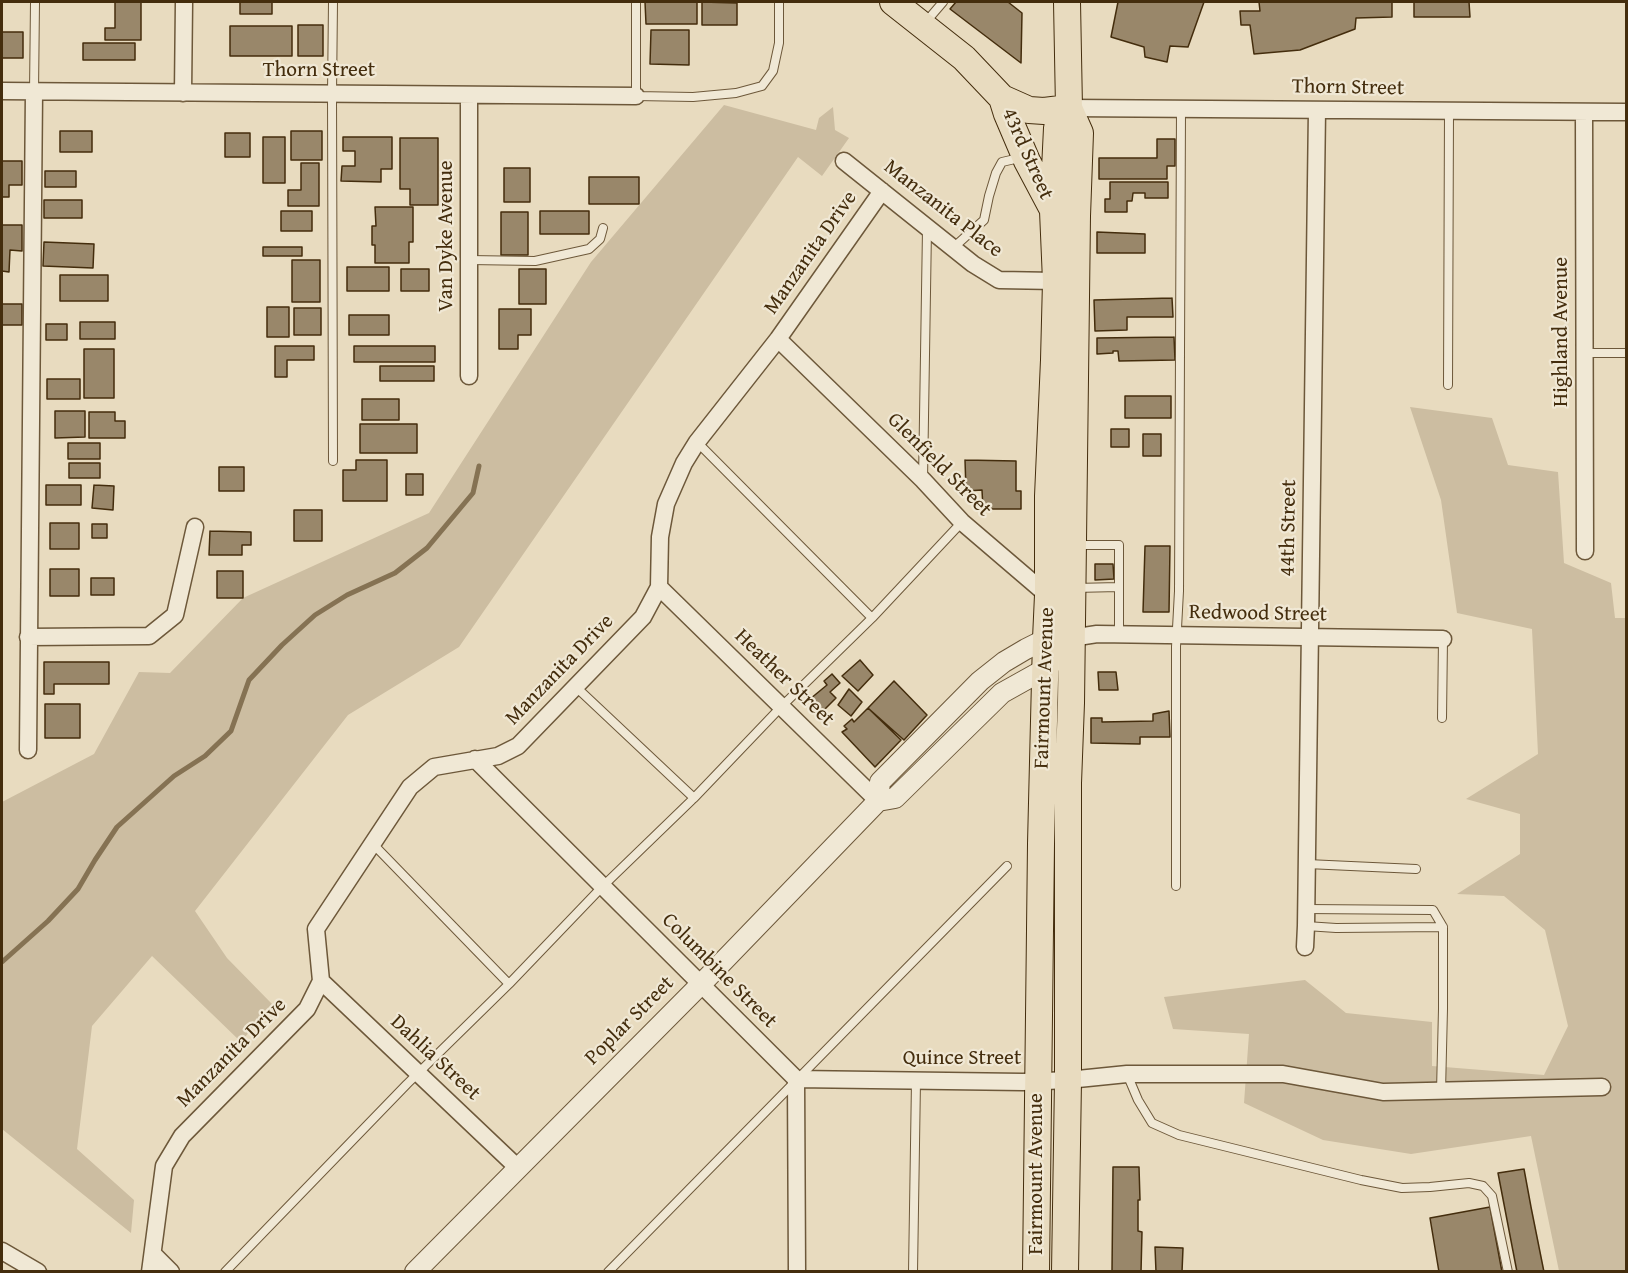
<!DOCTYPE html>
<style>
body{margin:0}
#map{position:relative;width:1628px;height:1273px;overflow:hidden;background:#e8dbbf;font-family:"Gentium Book Plus",serif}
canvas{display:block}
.frame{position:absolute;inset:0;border:3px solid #442d0d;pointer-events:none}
</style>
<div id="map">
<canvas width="1628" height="1273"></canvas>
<div class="frame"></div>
</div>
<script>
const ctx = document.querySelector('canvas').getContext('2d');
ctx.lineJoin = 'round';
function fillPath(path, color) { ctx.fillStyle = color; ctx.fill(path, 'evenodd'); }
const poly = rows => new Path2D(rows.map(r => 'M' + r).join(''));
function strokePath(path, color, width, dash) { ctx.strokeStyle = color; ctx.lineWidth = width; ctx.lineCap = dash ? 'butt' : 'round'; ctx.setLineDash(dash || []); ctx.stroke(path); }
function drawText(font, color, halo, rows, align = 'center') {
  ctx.font = font + ' "Gentium Book Plus",serif'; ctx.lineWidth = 4.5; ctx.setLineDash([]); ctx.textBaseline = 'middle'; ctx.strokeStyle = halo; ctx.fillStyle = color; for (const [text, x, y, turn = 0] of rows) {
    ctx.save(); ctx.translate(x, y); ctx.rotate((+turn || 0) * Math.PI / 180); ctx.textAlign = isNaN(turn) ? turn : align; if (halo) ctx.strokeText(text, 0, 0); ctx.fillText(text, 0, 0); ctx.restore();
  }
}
const green = poly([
 [724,105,816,130,819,118,833,107,835,130,849,138,822,176,798,157,459,647,348,715,195,911,227,958,272,1004,241,1042,152,956,92,1026,77,1149,134,1200,131,1233,2,1129,2,802,94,754,139,672,170,673,243,598,429,513,591,262],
 [1410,407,1492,418,1508,465,1558,472,1564,563,1611,583,1615,618,1626,618,1626,1271,1559,1271,1531,1136,1411,1154,1323,1140,1244,1103,1249,1034,1173,1029,1164,997,1305,980,1346,1013,1432,1022,1432,1066,1544,1075,1568,1026,1545,930,1504,896,1457,894,1520,854,1520,814,1466,799,1538,754,1532,629,1457,613,1441,500]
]);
const stream = poly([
 [2,962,48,921,78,889,95,860,117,827,174,776,205,756,231,731,249,680,282,645,315,615,347,595,395,573,427,548,473,493,479,466]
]);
const building = poly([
 [115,2,141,2,141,40,105,40,105,28,115,28,115,2],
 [240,2,272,2,272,14,240,14,240,2],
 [645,2,697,2,697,24,646,24,645,2],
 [702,2,737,3,737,25,702,25,702,2],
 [956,2,1008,2,1022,13,1021,63,950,9,956,2],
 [1118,2,1204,2,1188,47,1170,46,1167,62,1145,57,1144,47,1111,37,1118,2],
 [1259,2,1392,2,1392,17,1356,18,1355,29,1300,50,1254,54,1250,25,1241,25,1240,11,1260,11,1259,2],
 [1414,2,1469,2,1470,17,1414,17,1414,2],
 [298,25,323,25,323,56,298,56,298,25],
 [230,26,292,26,292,56,230,56,230,26],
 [651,30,689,30,689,65,650,64,651,30],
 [2,32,23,32,23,58,2,58,2,32],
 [83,43,135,43,135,60,83,60,83,43],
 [60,131,92,131,92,152,60,152,60,131],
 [291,131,322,131,322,160,291,160,291,131],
 [225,133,250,133,250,157,225,157,225,133],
 [263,137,285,137,285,183,263,183,263,137],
 [343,137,392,137,392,169,381,169,381,182,341,181,342,166,355,166,355,151,343,151,343,137],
 [400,138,438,138,438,205,410,205,410,189,400,189,400,138],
 [1157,139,1175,139,1175,166,1167,166,1167,179,1099,179,1099,158,1157,158,1157,139],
 [2,161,22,161,22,185,9,185,9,197,2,197,2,161],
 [301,163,319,163,319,206,288,206,288,190,301,190,301,163],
 [504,168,530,168,530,202,504,202,504,168],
 [45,171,76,171,76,187,45,187,45,171],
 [589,177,639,177,639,204,589,204,589,177],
 [1110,182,1168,182,1168,198,1145,198,1145,193,1133,193,1132,201,1127,201,1127,212,1105,212,1105,199,1110,199,1110,182],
 [44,200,82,200,82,218,44,218,44,200],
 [375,207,413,207,413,242,409,242,409,263,375,263,375,245,372,245,372,226,376,226,375,207],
 [281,211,312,211,312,231,281,231,281,211],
 [540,211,589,211,589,234,540,234,540,211],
 [501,212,528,212,528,255,501,255,501,212],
 [2,225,22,225,22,251,10,250,9,272,2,271,2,225],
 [1097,232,1145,234,1145,253,1097,253,1097,232],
 [44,242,94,244,93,268,43,266,44,242],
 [263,247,302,247,302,256,263,256,263,247],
 [292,260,320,260,320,302,292,302,292,260],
 [347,267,389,267,389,291,347,291,347,267],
 [401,269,429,269,429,291,401,291,401,269],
 [519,269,546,269,546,304,519,304,519,269],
 [60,275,108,275,108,301,60,301,60,275],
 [1172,298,1173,317,1127,317,1127,330,1095,331,1094,300,1172,298],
 [2,304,22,304,22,325,2,325,2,304],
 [267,307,289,307,289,337,267,337,267,307],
 [294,308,321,308,321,335,294,335,294,308],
 [499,309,531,309,531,335,518,335,518,349,499,349,499,309],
 [349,315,389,315,389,335,349,335,349,315],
 [80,322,115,322,115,339,80,339,80,322],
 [46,324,67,324,67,340,46,340,46,324],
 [1174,337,1175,360,1119,361,1118,351,1113,351,1113,353,1097,354,1097,338,1174,337],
 [275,346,314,346,314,360,287,360,287,377,275,377,275,346],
 [354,346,435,346,435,362,354,362,354,346],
 [84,349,114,349,114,398,84,398,84,349],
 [380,366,434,366,434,381,380,381,380,366],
 [47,379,80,379,80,399,47,399,47,379],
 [1125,396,1171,396,1171,418,1125,418,1125,396],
 [362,399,399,399,399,420,362,420,362,399],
 [55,411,85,411,85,437,55,438,55,411],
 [89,412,115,412,115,421,125,421,125,438,89,438,89,412],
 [360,424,417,424,417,453,360,453,360,424],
 [1111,429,1129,429,1129,447,1111,447,1111,429],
 [1143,434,1161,434,1161,456,1143,456,1143,434],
 [68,443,100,443,100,459,68,459,68,443],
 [356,460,387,460,387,501,343,501,343,470,356,470,356,460],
 [965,460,1016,461,1016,491,1021,491,1021,509,983,509,982,490,966,491,965,460],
 [69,463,100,463,100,478,69,478,69,463],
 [219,467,244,467,244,491,219,491,219,467],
 [406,474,423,474,423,495,406,495,406,474],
 [46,485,81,485,81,505,46,505,46,485],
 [94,485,114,486,113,510,92,508,94,485],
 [294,510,322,510,322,541,294,541,294,510],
 [50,523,79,523,79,549,50,549,50,523],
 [92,524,107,524,107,538,92,538,92,524],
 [210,531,251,532,251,545,242,545,242,555,209,555,210,531],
 [1145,546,1170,546,1169,612,1143,612,1145,546],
 [1095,564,1113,564,1114,579,1095,580,1095,564],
 [50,569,79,569,79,596,50,596,50,569],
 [217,571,243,571,243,598,217,598,217,571],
 [91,578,114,578,114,595,91,595,91,578],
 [860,660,873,675,858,691,842,676,860,660],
 [44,662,109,662,109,684,54,684,54,694,44,694,44,662],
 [1098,672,1116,672,1118,690,1099,690,1098,672],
 [832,674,840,683,830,692,836,698,822,712,810,699,827,685,824,681,832,674],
 [894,681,927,715,904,740,868,708,894,681],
 [849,689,862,702,851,716,838,705,849,689],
 [45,704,80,704,80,738,45,738,45,704],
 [868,708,901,740,875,767,842,732,847,729,844,726,852,719,854,722,868,708],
 [1169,711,1170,737,1140,737,1140,744,1091,743,1091,718,1102,718,1102,722,1153,721,1153,714,1169,711],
 [1113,1167,1139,1167,1140,1200,1138,1200,1138,1231,1142,1232,1141,1272,1112,1272,1113,1167],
 [1524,1169,1531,1207,1544,1272,1517,1272,1498,1173,1524,1169],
 [1490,1207,1502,1272,1439,1272,1430,1218,1490,1207],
 [1155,1247,1183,1248,1182,1272,1156,1272,1155,1247]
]);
const service = poly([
 [636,2,636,96,693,97,736,93,762,86,773,71,779,43,779,2],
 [925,23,943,2],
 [34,92,35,2],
 [953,248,984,220,989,196,996,173,1002,162,1015,159,1022,160],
 [469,260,535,261,589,249,600,239,603,228],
 [1584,353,1626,353],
 [1448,385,1449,111],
 [697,442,872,618],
 [333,461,332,94,333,2],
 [923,480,927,229],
 [1077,545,1119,545,1119,634],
 [1074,588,1119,587],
 [576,687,694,798],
 [1442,718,1443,639],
 [373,844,509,984],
 [1307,864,1416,869],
 [1176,886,1176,647,1179,591,1181,109],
 [1306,909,1433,910,1443,927],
 [1306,926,1336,928,1443,927,1443,1009,1441,1091],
 [1127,1074,1138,1100,1152,1123,1179,1135,1361,1180,1402,1188,1430,1187,1469,1183,1483,1186,1492,1196,1508,1272],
 [225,1272,407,1084,509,984,602,887,694,798,781,707,872,618,962,522],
 [608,1272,1007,866],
 [913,1272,916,1081]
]);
const minor = poly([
 [2,91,636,96],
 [183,93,184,2],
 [469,95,469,376],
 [1069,108,1626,112],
 [1584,112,1585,551],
 [844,161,973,264,999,280,1056,281],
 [778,339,923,480,962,522,1052,599],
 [659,587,878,801],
 [28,637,149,636,175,615,195,527],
 [1071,638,1097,634,1443,639],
 [28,750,34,92],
 [475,759,796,1079,797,1272],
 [1305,947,1306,926,1317,110],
 [321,981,518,1168],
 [796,1079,1023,1082,1068,1080,1127,1074,1283,1074,1383,1092,1602,1087],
 [2,1251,38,1272],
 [154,1255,171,1272],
 [150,1272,164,1166,182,1136,307,1009,321,981,316,929,410,787,434,767,498,756,518,746,643,617,659,587,660,537,666,504,684,463,697,442,778,339,882,191]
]);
const tertiary = poly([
 [878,801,880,782,980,681,1004,662,1026,649,1046,639,1057,638],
 [415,1272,709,976,878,801,895,798,1002,693,1045,669,1054,661]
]);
const primary = poly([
 [893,2,964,58,1002,98,1007,114,1027,161,1053,210],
 [1002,98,1029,110,1044,111,1069,108],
 [1036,1272,1041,844,1046,639,1048,595,1048,496,1054,360,1056,281,1053,211,1057,128,1069,108],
 [1065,1272,1068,1080,1068,783,1071,703,1077,216,1080,133,1069,108,1067,2]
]);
const streetNames = [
 ["Thorn Street",319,71],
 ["Thorn Street",1348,88,1],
 ["43rd Street",1027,154,66],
 ["Manzanita Place",943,209,38],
 ["Van Dyke Avenue",447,236,-90],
 ["Manzanita Drive",811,253,-55],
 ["Highland Avenue",1562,332,-90],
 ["Glenfield Street",939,465,45],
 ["44th Street",1289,528,-89],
 ["Redwood Street",1258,614,1],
 ["Manzanita Drive",560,670,-46],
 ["Heather Street",784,678,44],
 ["Fairmount Avenue",1045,688,-88],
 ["Columbine Street",719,971,45],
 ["Poplar Street",630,1021,-45],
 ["Manzanita Drive",232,1053,-45],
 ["Dahlia Street",435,1058,43],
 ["Quince Street",962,1059],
 ["Fairmount Avenue",1037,1174,-90]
];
fillPath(green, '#ccbda1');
strokePath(stream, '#857253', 5);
fillPath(building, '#99876a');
strokePath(building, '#442d0d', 1.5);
strokePath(service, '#6d583a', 10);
strokePath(minor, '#6d583a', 19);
strokePath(tertiary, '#6d583a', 22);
strokePath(primary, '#442d0d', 28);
strokePath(service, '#f0e8d5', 8);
strokePath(minor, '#f0e8d5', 16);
strokePath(tertiary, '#f0e8d5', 20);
strokePath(primary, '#e8dbbf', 26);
drawText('21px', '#442d0d', '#f0e8d5', streetNames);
</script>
